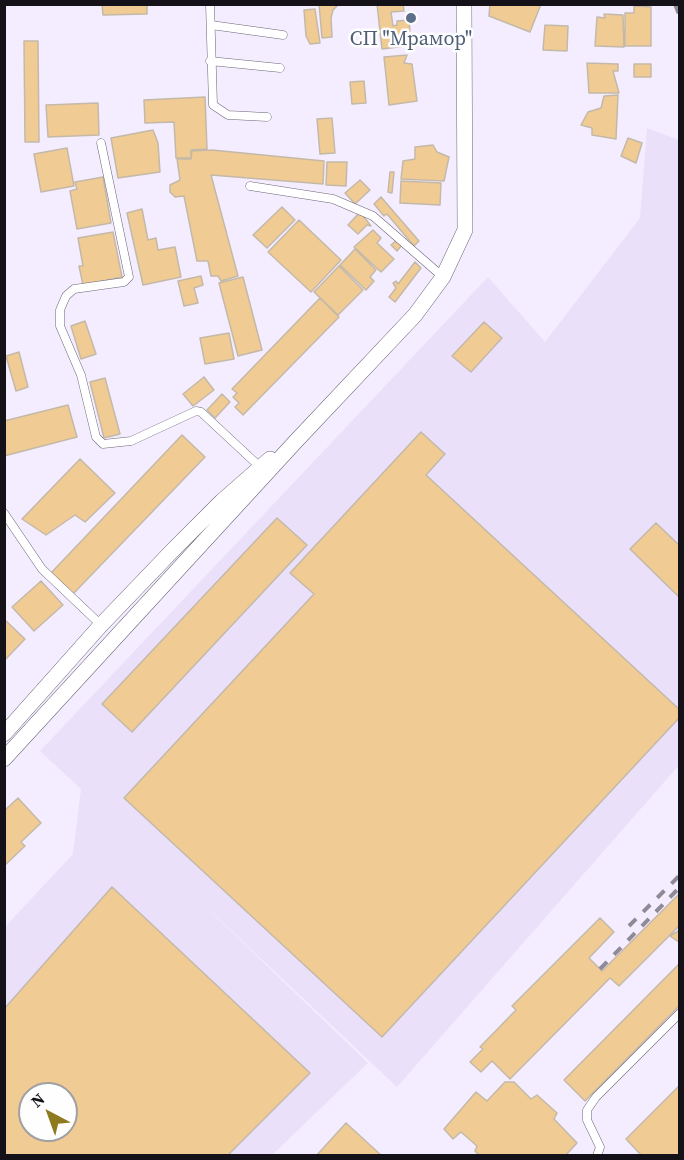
<!DOCTYPE html>
<meta charset="utf-8">
<style>
body{margin:0}
#map{position:relative;width:684px;height:1160px;overflow:hidden;background:#f4edff;font-family:"Source Serif 4",serif}
canvas{display:block}
.frame{position:absolute;inset:0;border:6px solid #141218;pointer-events:none}
.north{position:absolute;left:18px;top:1082px;width:60px;height:60px;box-sizing:border-box;background:#fefefe;border:2px solid #a0a0a2;border-radius:50%;rotate:319deg;font-size:16px;font-weight:700;line-height:24px;text-align:center;color:#141218}
.north::after{content:'';display:block;margin:auto;width:21px;height:27px;background:#8e7a1f;clip-path:polygon(50% 0,100% 100%,50% 72%,0 100%)}
</style>
<div id="map">
<canvas width="684" height="1160"></canvas>
<div class="frame"></div>
<div class="north">N</div>
</div>
<script>
const ctx = document.querySelector('canvas').getContext('2d');
ctx.lineJoin = 'round';
function fillPath(path, color) { ctx.fillStyle = color; ctx.fill(path, 'evenodd'); }
const poly = rows => new Path2D(rows.map(r => 'M' + r).join(''));
function strokePath(path, color, width, dash) { ctx.strokeStyle = color; ctx.lineWidth = width; ctx.lineCap = dash ? 'butt' : 'round'; ctx.setLineDash(dash || []); ctx.stroke(path); }
function drawText(font, color, halo, rows, align = 'center') {
  ctx.font = font + ' "Source Serif 4",serif'; ctx.lineWidth = 5; ctx.setLineDash([]); ctx.textBaseline = 'middle'; ctx.strokeStyle = halo; ctx.fillStyle = color; for (const [text, x, y, turn = 0] of rows) {
    ctx.save(); ctx.translate(x, y); ctx.rotate((+turn || 0) * Math.PI / 180); ctx.textAlign = isNaN(turn) ? turn : align; if (halo) ctx.strokeText(text, 0, 0); ctx.fillText(text, 0, 0); ctx.restore();
  }
}
const built = poly([
 [647,128,679,140,680,764,397,1087,184,886,368,1063,272,1155,5,1155,4,928,73,854,81,789,40,751,488,277,545,342,640,218],
 [30,1094,66,1094,66,1130,30,1130]
]);
const building = poly([
 [102,4,147,4,147,14,103,15,102,4],
 [319,4,339,4,333,10,331,18,332,37,322,38,319,4],
 [377,4,403,4,404,11,391,12,393,26,397,25,397,21,409,20,410,31,404,32,406,46,382,49,377,4],
 [490,4,541,4,530,32,489,16,490,4],
 [634,6,651,7,651,46,625,46,625,13,634,13,634,6],
 [315,9,320,43,310,44,306,36,304,10,315,9],
 [604,14,623,15,624,47,595,46,597,17,605,18,604,14],
 [545,25,568,26,567,51,543,50,545,25],
 [24,41,38,41,39,142,25,142,24,41],
 [407,55,404,63,412,64,417,101,389,105,384,57,407,55],
 [587,63,618,64,618,71,613,71,619,93,589,93,587,63],
 [634,64,651,64,651,77,634,77,634,64],
 [364,81,366,103,352,104,350,82,364,81],
 [618,95,616,139,592,135,592,128,581,125,588,112,601,108,604,96,618,95],
 [205,97,207,149,191,150,191,158,176,158,174,122,145,123,144,100,205,97],
 [98,103,99,135,48,137,46,105,98,103],
 [332,118,335,153,320,154,317,119,332,118],
 [153,130,158,143,160,172,118,178,111,138,153,130],
 [628,138,642,143,636,163,621,156,628,138],
 [433,145,437,152,449,157,444,181,401,179,403,161,415,159,415,147,433,145],
 [67,148,74,186,41,192,34,154,67,148],
 [212,150,324,161,323,184,211,175,238,276,221,281,218,276,211,276,208,261,197,261,184,196,175,197,170,192,170,185,180,180,177,159,191,159,192,151,212,150],
 [327,162,347,162,346,186,326,185,327,162],
 [390,172,394,172,392,193,388,192,390,172],
 [103,177,111,223,77,229,70,191,77,189,75,182,103,177],
 [360,180,370,190,355,204,345,193,360,180],
 [401,181,441,183,440,205,400,203,401,181],
 [381,197,419,241,414,246,387,214,384,216,374,204,381,197],
 [282,207,295,220,267,248,253,235,282,207],
 [142,209,148,240,156,238,158,250,175,247,181,277,143,285,127,213,142,209],
 [360,212,371,226,367,225,358,234,348,225,360,212],
 [299,220,341,260,311,292,268,252,299,220],
 [373,230,381,238,377,243,394,259,381,272,354,247,373,230],
 [113,232,122,277,83,285,79,266,83,266,78,238,113,232],
 [397,240,402,245,397,251,391,245,397,240],
 [355,249,376,270,370,277,374,281,366,290,340,265,355,249],
 [415,262,421,268,395,302,389,297,396,288,393,283,396,281,398,284,415,262],
 [339,266,363,290,338,315,314,292,339,266],
 [201,276,203,285,194,288,198,303,184,306,178,281,201,276],
 [243,277,262,350,238,356,219,283,243,277],
 [320,298,339,317,243,415,235,407,239,403,233,397,237,393,232,389,320,298],
 [85,321,96,354,81,359,71,326,85,321],
 [484,322,502,338,471,372,452,356,484,322],
 [229,333,234,359,205,364,200,338,229,333],
 [19,352,28,387,16,391,6,356,19,352],
 [204,377,214,390,193,406,183,394,204,377],
 [105,378,120,434,104,438,90,382,105,378],
 [222,394,230,402,215,418,207,410,222,394],
 [68,405,77,437,4,456,4,421,68,405],
 [421,432,445,454,426,475,680,710,680,717,382,1037,124,798,314,594,290,573,421,432],
 [182,435,205,457,73,594,51,573,182,435],
 [80,459,115,493,85,522,75,515,46,535,22,519,80,459],
 [277,518,307,545,132,732,102,704,277,518],
 [656,523,680,546,680,598,630,549,656,523],
 [41,581,63,605,34,631,12,607,41,581],
 [6,621,25,639,4,661,4,622,6,621],
 [18,798,41,823,21,842,25,846,4,866,4,811,18,798],
 [112,887,310,1073,227,1156,4,1156,4,1009,112,887],
 [30,1094,66,1094,66,1130,30,1130,30,1094],
 [680,893,680,925,619,986,610,978,510,1079,492,1061,481,1072,470,1062,483,1049,480,1047,516,1010,512,1006,600,918,614,932,589,958,602,971,680,893],
 [680,930,680,943,670,936,680,930],
 [680,963,680,1005,585,1101,564,1080,680,963],
 [505,1082,514,1082,531,1099,537,1095,557,1113,554,1119,577,1143,565,1156,480,1156,475,1151,477,1146,461,1132,453,1139,444,1129,476,1092,487,1101,505,1082],
 [680,1085,680,1156,642,1156,626,1139,680,1085],
 [346,1123,382,1156,316,1156,346,1123]
]);
const lane = poly([
 [210,4,213,105,228,115,267,117],
 [211,25,283,35],
 [210,61,280,68],
 [101,143,129,277,124,282,74,289,66,296,60,310,60,326,81,375,96,437,103,444,131,441,196,411,201,412,259,466],
 [250,186,333,199,373,216,443,277],
 [4,513,42,569,101,625],
 [597,1156,600,1147,587,1120,587,1110,596,1097,680,1013]
]);
const street = poly([
 [4,734,101,625,172,551,222,501,270,459],
 [4,759,297,440,415,315,443,277,465,230,464,4]
]);
const rail = poly([
 [675,4,680,17],
 [629,926,680,875],
 [600,969,680,887]
]);
const markers = [
 [411,18,6,"#5c6f8a"]
];
const serviceNames = [
 ["СП \"Мрамор\"",411,40]
];
fillPath(built, '#eae0f9');
fillPath(building, '#f0cb94');
strokePath(building, '#c4b9a9', 1.5);
strokePath(lane, '#6c6676', 9);
strokePath(street, '#6c6676', 16);
strokePath(lane, '#fff', 8);
strokePath(street, '#fff', 15);
strokePath(rail, '#8e8a96', 4, [10, 10]);
for (const [x, y, r, color] of markers) { const dot = new Path2D(); dot.arc(x, y, r, 0, 2 * Math.PI); ctx.fillStyle = color; ctx.fill(dot); strokePath(dot, '#fefefe', 2); }
drawText('20px', '#4e5e75', '#fefefe', serviceNames);
</script>
